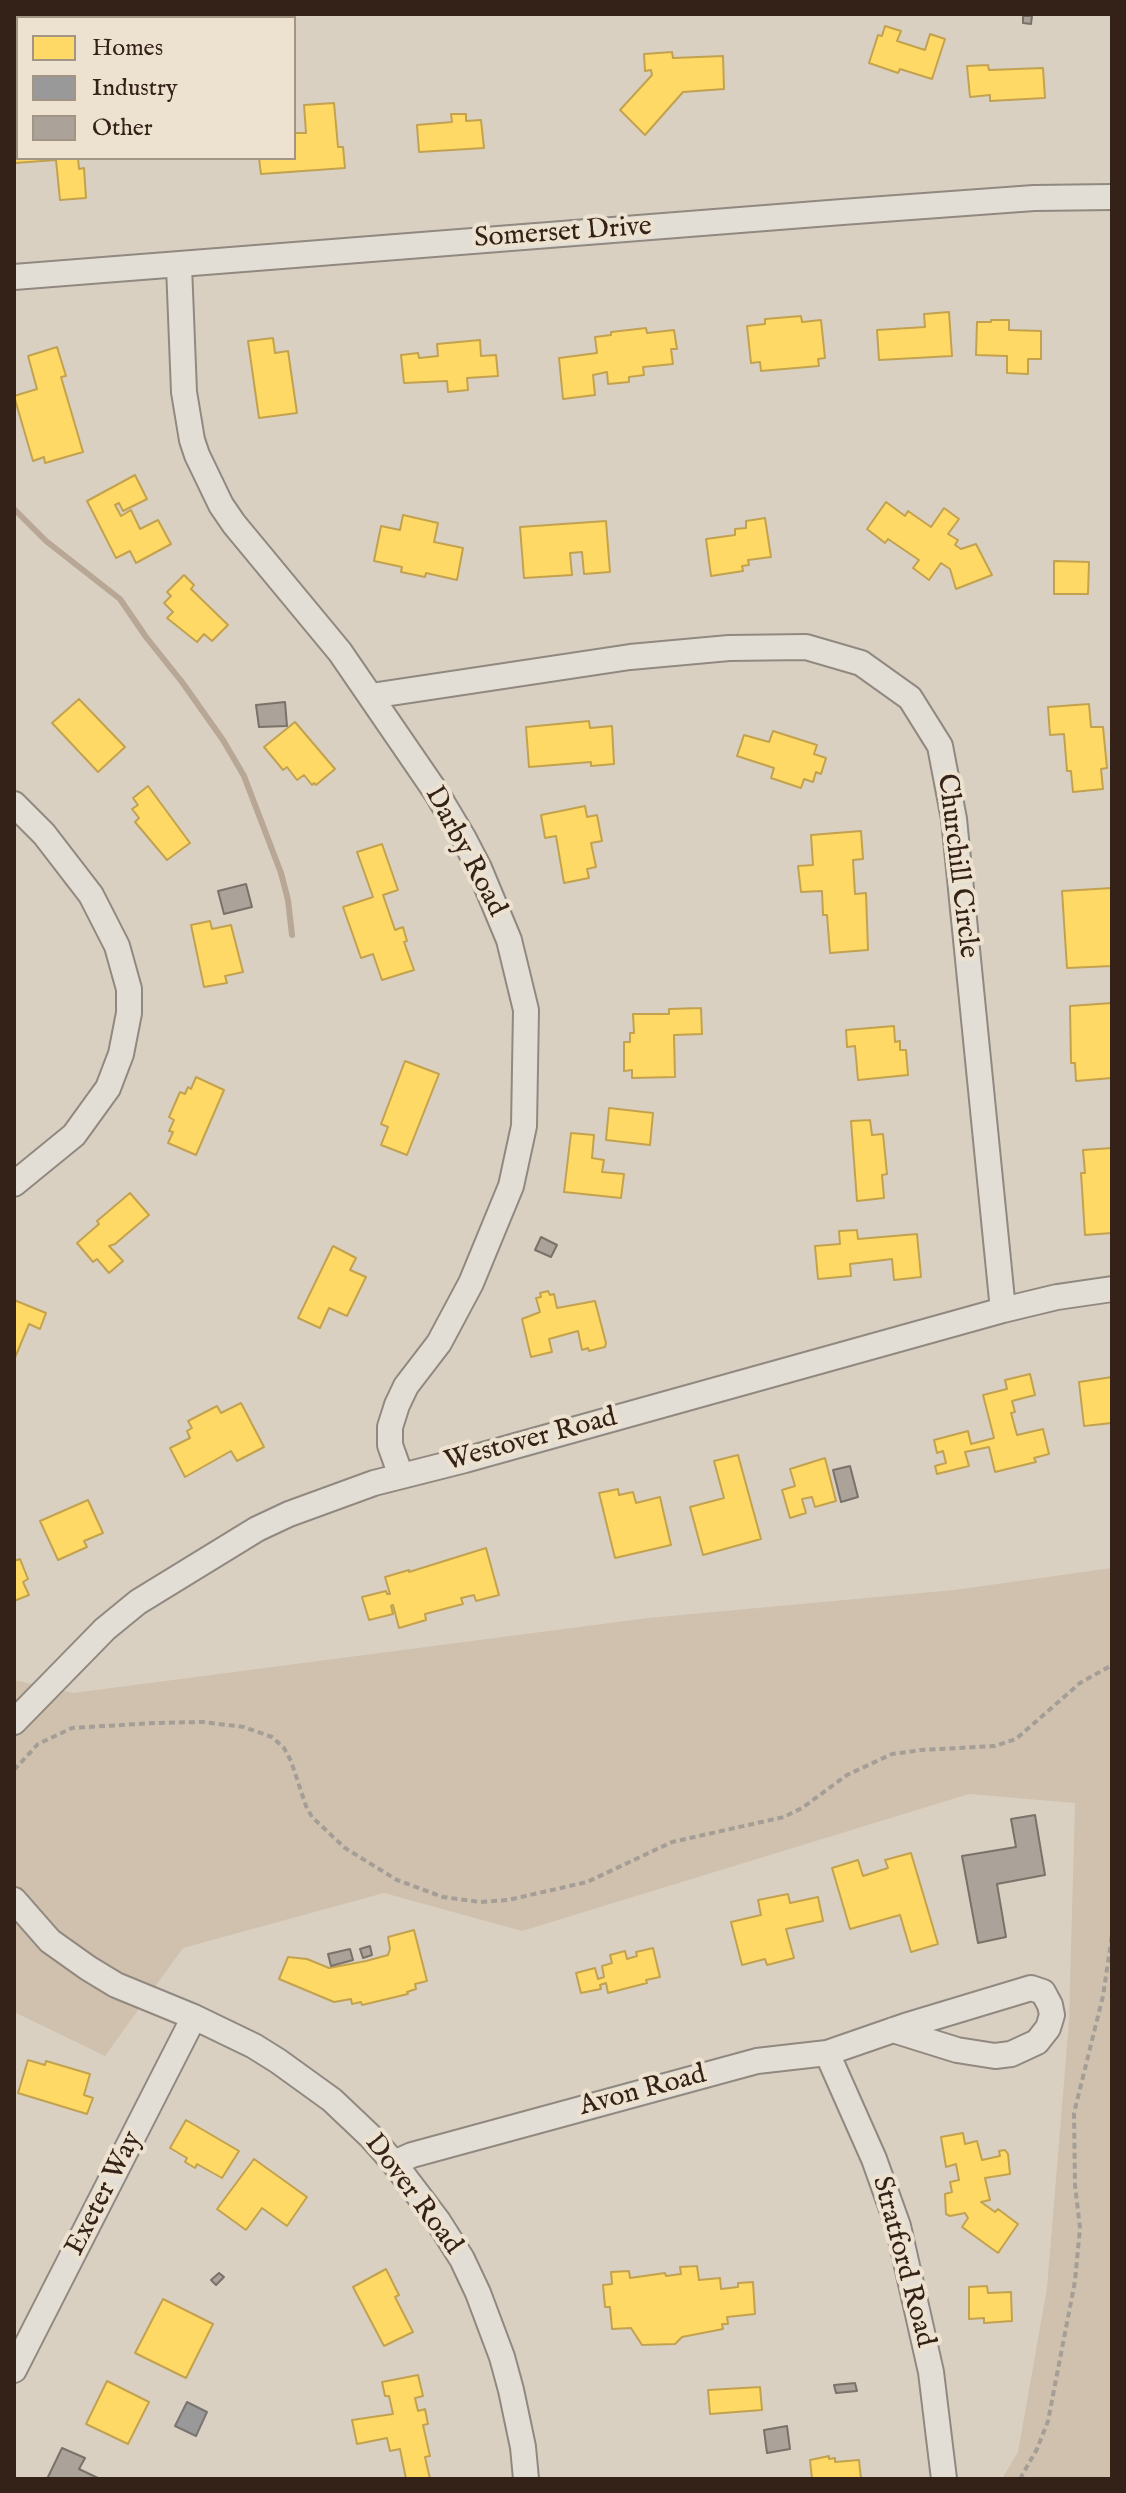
<!DOCTYPE html>
<style>
body{margin:0}
#map{position:relative;width:1126px;height:2493px;overflow:hidden;background:#dad0c2;font-family:"IM FELL English",serif}
canvas{display:block}
.frame{position:absolute;inset:0;border:16px solid #342118;pointer-events:none}
.legend{position:absolute;left:16px;top:16px;width:280px;height:144px;box-sizing:border-box;background:#ede2d0;border:2px solid #a39586;margin:0;padding:10px 14px;list-style:none;font-size:24px;color:#342118}
.legend li{display:flex;align-items:center;gap:16px;height:40px}
.legend b{width:40px;border:2px solid #a39586}
</style>
<div id="map">
<canvas width="1126" height="2493"></canvas>
<div class="frame"></div>
<ul class="legend">
<li><b style="height:22px;background:#ffd966"></b>Homes</li>
<li><b style="height:22px;background:#999"></b>Industry</li>
<li><b style="height:22px;background:#aba299"></b>Other</li>
</ul>
</div>
<script>
const ctx = document.querySelector('canvas').getContext('2d');
ctx.lineJoin = 'round';
function fillPath(path, color) { ctx.fillStyle = color; ctx.fill(path, 'evenodd'); }
const poly = rows => new Path2D(rows.map(r => 'M' + r).join(''));
function strokePath(path, color, width, dash) { ctx.strokeStyle = color; ctx.lineWidth = width; ctx.lineCap = dash ? 'butt' : 'round'; ctx.setLineDash(dash || []); ctx.stroke(path); }
function drawText(font, color, halo, rows, align = 'center') {
  ctx.font = font + ' "IM FELL English",serif'; ctx.lineWidth = 8; ctx.setLineDash([]); ctx.textBaseline = 'middle'; ctx.strokeStyle = halo; ctx.fillStyle = color; for (const [text, x, y, turn = 0] of rows) {
    ctx.save(); ctx.translate(x, y); ctx.rotate((+turn || 0) * Math.PI / 180); ctx.textAlign = isNaN(turn) ? turn : align; if (halo) ctx.strokeText(text, 0, 0); ctx.fillText(text, 0, 0); ctx.restore();
  }
}
const green = poly([
 [1112,1568,1112,2479,1002,2479,1018,2452,1047,2288,1069,2021,1075,1803,969,1794,522,1931,384,1893,183,1948,105,2056,14,2012,14,1680,73,1693,648,1618,954,1590]
]);
const homes = poly([
 [885,26,901,31,897,41,925,50,930,34,945,39,932,79,900,69,898,73,869,63,878,35,882,36,885,26],
 [672,52,673,58,723,56,724,89,683,92,645,135,620,110,652,75,651,70,645,71,644,54,672,52],
 [988,65,989,70,1043,68,1045,98,990,101,990,95,970,97,967,66,988,65],
 [334,103,338,147,343,147,345,168,261,174,259,158,294,158,294,133,306,133,304,105,334,103],
 [451,114,466,114,466,121,481,120,484,148,419,152,417,125,452,122,451,114],
 [14,133,18,133,18,158,78,158,79,169,84,168,86,198,60,200,56,160,15,163,14,133],
 [949,312,952,356,879,360,877,330,925,327,924,314,949,312],
 [801,316,802,322,821,320,825,358,818,359,819,366,761,371,760,362,751,363,747,326,765,324,765,319,801,316],
 [991,320,1009,320,1009,330,1041,331,1041,359,1028,359,1028,374,1007,373,1007,356,976,355,977,322,991,322,991,320],
 [646,328,647,333,674,330,677,349,671,349,673,364,643,367,644,375,629,377,629,382,608,384,607,372,593,375,595,395,563,399,559,358,597,353,595,337,611,335,611,332,646,328],
 [273,338,275,353,288,351,297,413,259,418,248,341,273,338],
 [480,340,481,356,496,355,498,376,467,378,468,390,448,392,447,381,404,383,401,355,418,353,419,358,438,356,437,344,480,340],
 [57,347,66,376,61,377,83,452,45,463,44,457,33,461,14,396,37,389,28,356,57,347],
 [135,475,147,499,123,511,119,503,115,505,121,516,131,510,140,529,158,520,171,544,136,563,130,551,116,558,87,501,135,475],
 [886,502,905,516,908,511,931,527,944,508,959,519,948,534,958,540,955,545,961,549,976,544,992,575,956,589,950,569,941,563,929,580,913,568,919,560,888,539,885,543,867,529,886,502],
 [403,515,438,523,434,542,463,548,457,580,426,573,425,577,401,572,402,567,374,561,381,526,400,530,403,515],
 [765,518,771,557,748,560,749,565,742,566,743,571,711,576,706,539,735,535,735,529,746,528,746,521,765,518],
 [606,521,610,572,584,574,582,552,570,553,572,575,524,578,520,527,606,521],
 [1054,561,1089,562,1088,594,1054,594,1054,561],
 [184,575,194,585,191,589,228,625,212,641,204,634,197,642,167,618,173,612,164,603,171,596,167,592,184,575],
 [79,699,125,747,98,772,52,723,79,699],
 [1089,704,1091,727,1103,727,1107,768,1101,769,1103,789,1073,792,1071,771,1067,771,1064,734,1050,735,1048,707,1089,704],
 [589,721,590,728,612,726,614,764,591,766,591,762,529,767,526,727,589,721],
 [295,722,335,769,316,785,314,783,312,785,304,775,297,780,287,767,283,770,264,747,295,722],
 [773,731,817,745,814,754,826,758,821,774,816,772,813,782,804,779,801,788,771,778,774,768,737,756,744,735,769,742,773,731],
 [148,786,190,843,167,860,135,822,139,818,132,809,138,805,133,798,148,786],
 [585,806,587,817,597,815,602,841,591,843,596,867,587,869,589,878,564,883,556,836,545,838,541,815,585,806],
 [861,831,863,859,853,860,855,894,866,893,868,950,830,953,827,915,823,915,822,891,801,892,798,866,813,865,811,835,861,831],
 [382,844,398,890,383,895,395,930,403,927,407,941,404,942,414,970,382,980,373,954,361,958,343,907,373,897,357,852,382,844],
 [1112,888,1112,966,1067,968,1062,891,1112,888],
 [210,921,212,929,231,925,243,972,225,976,227,983,204,987,191,925,210,921],
 [1112,1003,1112,1078,1076,1081,1075,1063,1071,1063,1070,1006,1112,1003],
 [701,1008,702,1034,674,1035,675,1077,632,1078,632,1070,624,1071,624,1042,630,1042,630,1033,634,1033,633,1014,669,1014,669,1009,701,1008],
 [894,1026,895,1042,900,1041,900,1050,906,1050,908,1075,858,1080,855,1046,847,1047,846,1030,894,1026],
 [405,1061,439,1074,407,1155,381,1145,388,1127,381,1124,405,1061],
 [196,1077,224,1090,196,1155,168,1143,173,1132,169,1131,174,1120,169,1117,180,1092,185,1094,188,1087,191,1089,196,1077],
 [609,1108,653,1113,650,1145,606,1140,609,1108],
 [870,1120,872,1135,883,1134,887,1174,882,1175,884,1198,857,1201,851,1121,870,1120],
 [571,1133,594,1135,592,1158,604,1160,602,1172,624,1174,621,1198,564,1192,571,1133],
 [1112,1148,1112,1233,1085,1235,1081,1173,1085,1173,1083,1150,1112,1148],
 [130,1193,149,1215,115,1244,109,1246,123,1261,109,1273,97,1259,93,1262,77,1243,99,1224,97,1221,130,1193],
 [857,1230,858,1239,917,1234,921,1277,894,1280,892,1259,850,1264,851,1276,818,1279,815,1246,840,1244,839,1231,857,1230],
 [333,1246,356,1258,350,1270,366,1277,347,1316,329,1308,320,1328,298,1318,333,1246],
 [548,1291,550,1295,554,1294,557,1308,595,1301,606,1343,605,1347,589,1351,588,1348,582,1350,578,1331,549,1339,552,1352,531,1357,522,1319,540,1312,536,1298,541,1297,540,1293,548,1291],
 [14,1300,46,1313,40,1329,29,1324,14,1360,14,1300],
 [1030,1374,1035,1395,1012,1401,1015,1412,1011,1413,1017,1435,1043,1429,1049,1454,1034,1458,1036,1462,995,1472,989,1447,965,1452,969,1466,937,1474,935,1466,946,1463,943,1451,937,1453,934,1440,968,1431,971,1444,994,1438,983,1395,1007,1389,1005,1380,1030,1374],
 [1112,1377,1112,1423,1084,1426,1079,1382,1112,1377],
 [241,1403,264,1447,237,1461,231,1451,185,1477,170,1448,190,1438,187,1431,192,1428,188,1421,217,1406,221,1413,241,1403],
 [738,1455,761,1539,703,1555,690,1507,724,1498,714,1461,738,1455],
 [825,1458,836,1501,815,1507,812,1497,802,1499,806,1513,790,1518,782,1490,795,1486,790,1469,825,1458],
 [618,1489,619,1495,633,1492,636,1503,660,1497,671,1545,615,1558,599,1493,618,1489],
 [88,1500,103,1533,84,1541,87,1547,58,1560,40,1521,88,1500],
 [486,1548,499,1595,476,1601,474,1595,461,1598,463,1604,425,1614,426,1620,399,1628,393,1605,391,1606,393,1614,369,1620,362,1597,386,1591,387,1594,390,1594,385,1577,409,1570,409,1572,486,1548],
 [20,1559,28,1579,23,1582,29,1595,14,1601,14,1561,20,1559],
 [911,1853,938,1944,911,1952,900,1915,850,1929,832,1868,858,1860,863,1876,888,1868,885,1860,911,1853],
 [788,1894,790,1903,818,1897,823,1921,786,1929,794,1958,767,1965,765,1959,742,1965,731,1922,761,1915,758,1900,788,1894],
 [414,1930,427,1981,415,1984,416,1989,407,1992,408,1994,362,2005,361,2002,352,2004,351,1999,334,2002,279,1979,288,1957,307,1959,329,1968,366,1961,388,1955,390,1949,388,1937,414,1930],
 [653,1948,660,1977,646,1980,647,1983,608,1993,606,1983,600,1985,601,1989,581,1993,576,1973,595,1968,598,1979,604,1977,602,1966,612,1963,610,1955,625,1951,627,1959,637,1956,636,1952,653,1948],
 [28,2060,45,2065,46,2061,90,2074,84,2095,93,2098,87,2114,18,2093,28,2060],
 [186,2120,239,2151,222,2178,197,2164,195,2168,185,2162,187,2158,170,2148,186,2120],
 [963,2133,965,2144,977,2141,982,2160,1000,2156,999,2151,1005,2150,1008,2154,1010,2174,985,2178,990,2200,981,2202,995,2212,998,2209,1018,2224,998,2253,962,2227,968,2218,965,2213,950,2216,946,2214,945,2194,952,2192,950,2182,959,2180,956,2164,946,2167,941,2137,963,2133],
 [254,2159,307,2197,287,2226,262,2208,246,2230,217,2209,254,2159],
 [697,2266,699,2280,720,2278,721,2289,738,2287,738,2283,753,2282,755,2314,727,2317,728,2324,722,2324,723,2329,682,2337,675,2344,642,2345,631,2328,612,2329,610,2307,605,2307,603,2285,612,2284,611,2272,629,2271,630,2278,665,2273,666,2276,681,2274,680,2267,697,2266],
 [386,2269,399,2295,395,2297,413,2332,384,2346,353,2287,386,2269],
 [987,2286,988,2293,1011,2292,1012,2321,984,2323,984,2318,969,2319,969,2287,987,2286],
 [163,2299,213,2324,186,2378,135,2353,163,2299],
 [418,2375,423,2396,415,2398,418,2411,425,2409,428,2424,423,2425,430,2456,425,2457,430,2479,406,2479,400,2449,390,2451,387,2438,357,2444,352,2420,393,2414,389,2396,385,2396,382,2382,418,2375],
 [107,2381,149,2402,128,2444,86,2424,107,2381],
 [760,2387,762,2410,710,2414,708,2390,760,2387],
 [829,2456,829,2459,835,2458,835,2462,859,2460,861,2479,812,2479,810,2460,829,2456]
]);
const industry = poly([
 [187,2402,207,2412,196,2436,175,2426,187,2402]
]);
const stream = poly([
 [14,509,46,541,120,599,146,637,182,682,223,740,244,776,281,873,288,900,292,935]
]);
const building = poly([
 [1023,16,1032,16,1031,24,1023,23,1023,16],
 [285,702,287,726,259,727,256,705,285,702],
 [246,884,252,907,224,914,218,891,246,884],
 [541,1237,557,1245,551,1257,535,1250,541,1237],
 [850,1466,858,1497,841,1502,833,1470,850,1466],
 [1035,1815,1045,1875,997,1884,1006,1937,978,1943,962,1856,1016,1847,1011,1819,1035,1815],
 [370,1946,372,1955,363,1958,360,1949,370,1946],
 [350,1949,353,1960,331,1966,328,1954,350,1949],
 [219,2273,224,2277,216,2285,211,2280,219,2273],
 [855,2383,857,2391,836,2393,834,2385,855,2383],
 [787,2426,790,2449,767,2453,764,2430,787,2426],
 [62,2448,85,2458,79,2469,100,2479,47,2479,62,2448]
]);
const path = poly([
 [14,1770,38,1744,72,1728,154,1723,203,1722,244,1727,272,1737,284,1748,291,1761,306,1806,312,1817,345,1848,397,1880,443,1897,480,1902,508,1900,587,1882,672,1842,784,1817,802,1808,847,1775,892,1754,922,1750,995,1746,1016,1739,1080,1683,1112,1665],
 [1020,2479,1037,2449,1048,2421,1075,2281,1080,2228,1075,2185,1074,2113,1103,1996,1112,1935]
]);
const minor = poly([
 [179,266,184,392,192,440,197,455,221,505,234,524,340,652,436,792,464,839,479,868,509,940,526,1010,524,1126,511,1186,471,1283,439,1343,406,1386,397,1405,390,1427,390,1445,401,1476],
 [14,277,842,212,1034,198,1112,197],
 [371,696,630,657,729,648,806,647,861,663,910,698,940,746,954,819,1003,1310],
 [14,804,44,834,91,895,117,946,129,989,129,1013,121,1054,108,1088,74,1135,14,1184],
 [14,1722,105,1629,138,1602,257,1529,289,1514,374,1483,465,1460,1003,1310,1057,1297,1112,1289],
 [14,1900,50,1941,88,1968,116,1985,194,2017,254,2046,278,2061,332,2100,370,2136,394,2163,438,2221,462,2259,478,2293,502,2357,511,2390,523,2447,526,2479],
 [827,2053,874,2159,898,2226,931,2372,944,2479],
 [394,2163,412,2155,757,2061,827,2053,905,2026,1031,1988,1043,1992,1050,2005,1052,2015,1048,2028,1037,2042,1011,2054,995,2056,957,2050,893,2030],
 [14,2370,194,2017]
]);
const streetNames = [
 ["Somerset Drive",563,234,-4],
 ["Darby Road",464,852,62],
 ["Churchill Circle",956,866,83],
 ["Westover Road",531,1441,-15],
 ["Avon Road",643,2092,-15],
 ["Exeter Way",105,2194,-63],
 ["Dover Road",412,2195,53],
 ["Stratford Road",902,2262,75]
];
fillPath(green, '#cfc1ad');
fillPath(homes, '#ffd966');
strokePath(homes, '#c2a24f', 2);
fillPath(industry, '#999');
strokePath(industry, '#7b7572', 2);
strokePath(stream, '#b7a794', 6);
fillPath(building, '#aba299');
strokePath(building, '#7a7169', 2);
strokePath(minor, '#918980', 28);
strokePath(path, '#a49e97', 4, [6, 4]);
strokePath(minor, '#e2ded6', 24);
drawText('28px', '#342118', '#ede2d0', streetNames);
</script>
